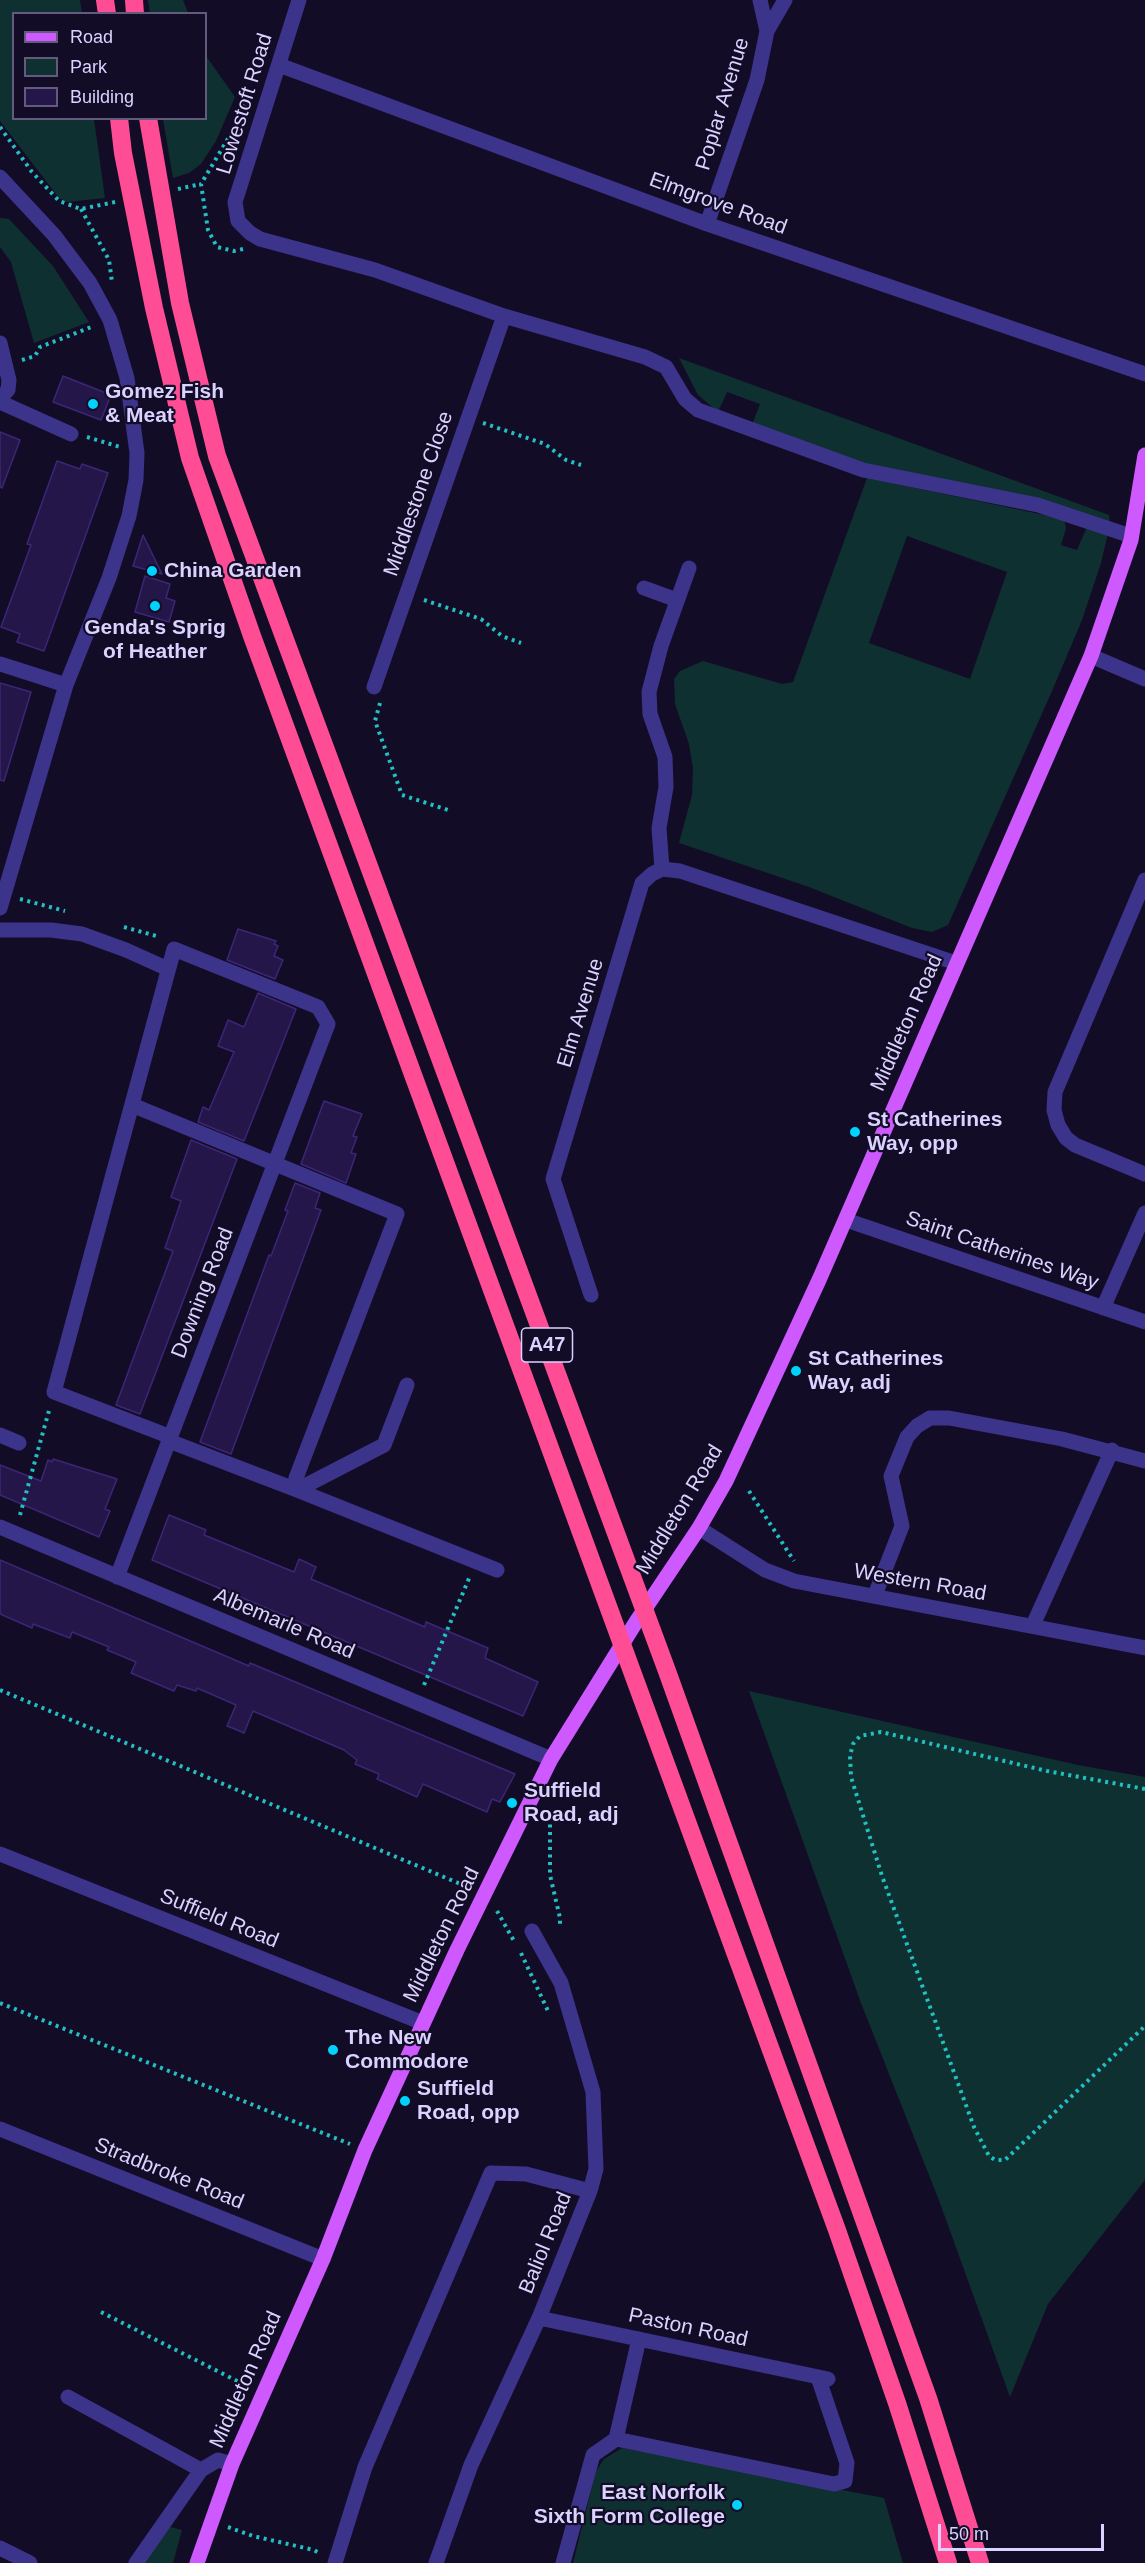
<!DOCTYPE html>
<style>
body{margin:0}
#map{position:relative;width:1145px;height:2563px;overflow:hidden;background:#130c26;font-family:Arial,sans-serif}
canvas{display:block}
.legend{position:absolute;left:12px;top:12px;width:195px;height:108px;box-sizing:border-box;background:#130c26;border:2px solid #635b7d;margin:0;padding:8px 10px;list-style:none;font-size:18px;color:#dad2ff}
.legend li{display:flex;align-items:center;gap:12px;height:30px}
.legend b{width:30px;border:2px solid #635b7d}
.scale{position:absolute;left:938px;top:2524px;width:166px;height:27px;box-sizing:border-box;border:3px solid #dad2ff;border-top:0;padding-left:8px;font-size:18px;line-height:21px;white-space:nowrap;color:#dad2ff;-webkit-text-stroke:4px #130c26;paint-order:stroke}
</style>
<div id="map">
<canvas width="1145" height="2563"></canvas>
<ul class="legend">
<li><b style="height:8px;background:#cd59ff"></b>Road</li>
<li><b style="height:16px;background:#0f3031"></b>Park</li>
<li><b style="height:16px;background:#241649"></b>Building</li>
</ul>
<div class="scale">50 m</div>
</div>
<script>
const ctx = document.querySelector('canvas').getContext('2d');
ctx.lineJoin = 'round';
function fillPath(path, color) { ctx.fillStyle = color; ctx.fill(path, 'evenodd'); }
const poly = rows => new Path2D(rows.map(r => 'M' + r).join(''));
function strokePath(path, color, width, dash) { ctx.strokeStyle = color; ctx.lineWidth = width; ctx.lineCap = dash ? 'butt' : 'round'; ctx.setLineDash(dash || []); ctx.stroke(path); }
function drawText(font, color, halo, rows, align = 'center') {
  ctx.font = font + ' Arial,sans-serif'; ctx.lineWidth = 4.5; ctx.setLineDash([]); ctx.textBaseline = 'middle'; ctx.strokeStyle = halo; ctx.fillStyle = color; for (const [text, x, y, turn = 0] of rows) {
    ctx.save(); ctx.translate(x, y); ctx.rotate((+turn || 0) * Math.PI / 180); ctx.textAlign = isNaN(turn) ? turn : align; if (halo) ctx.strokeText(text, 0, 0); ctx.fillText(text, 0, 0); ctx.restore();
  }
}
const green = poly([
 [0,0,80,0,82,13,14,14,14,118,94,119,105,198,67,202,59,198,0,121],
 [148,0,183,0,188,13,150,13],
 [206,56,235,97,216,141,201,164,189,173,173,178,163,119,206,118],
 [0,218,9,219,53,266,89,322,34,343,11,262,0,247],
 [679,358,1109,515,1110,523,890,473,752,425,760,404,727,392,718,412,698,395],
 [867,478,1064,519,1066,528,1061,545,1077,550,1087,527,1108,533,1101,563,1082,620,1052,691,948,925,932,932,912,928,809,887,679,843,692,795,693,768,689,744,675,704,674,679,680,671,703,661,782,684,793,682],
 [907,536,1007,572,970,679,869,643],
 [749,1691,1078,1765,1145,1777,1145,2180,1048,2304,1010,2397,940,2203,861,2003],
 [622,2448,884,2498,903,2563,573,2563,596,2471,604,2459],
 [167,2526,182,2530,173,2563,142,2563]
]);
const building = poly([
 [63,376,111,395,101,420,53,402,63,376],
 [0,432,20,440,2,488,0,487,0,432],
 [57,461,80,469,82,464,108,473,44,651,17,642,20,634,1,627,31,545,27,544,57,461],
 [143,535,162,574,133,566,143,535],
 [145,576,170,584,166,598,175,601,169,622,135,612,145,576],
 [0,683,31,692,4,781,0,780,0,683],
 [238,929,276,941,274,944,278,946,274,956,283,960,275,979,227,960,238,929],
 [258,993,296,1009,244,1141,198,1122,203,1107,209,1110,234,1052,218,1046,228,1020,244,1027,258,993],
 [324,1101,362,1114,353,1136,357,1137,351,1153,356,1154,346,1183,301,1164,324,1101],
 [191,1140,237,1159,140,1414,116,1405,173,1251,165,1248,181,1201,171,1197,191,1140],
 [295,1183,320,1193,315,1208,321,1210,231,1454,200,1442,269,1255,271,1256,288,1211,285,1210,295,1183],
 [53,1459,117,1479,105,1509,110,1511,99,1537,0,1495,0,1465,41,1481,48,1460,52,1462,53,1459],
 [169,1515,206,1530,204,1535,214,1539,294,1572,299,1559,316,1567,311,1579,425,1627,426,1622,488,1648,485,1658,538,1682,523,1716,152,1560,169,1515],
 [0,1560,249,1666,250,1663,515,1774,500,1802,492,1799,487,1812,423,1784,417,1797,377,1779,379,1774,355,1764,357,1760,344,1750,253,1711,244,1733,235,1729,227,1726,236,1705,197,1688,196,1691,177,1685,174,1691,131,1673,136,1662,107,1650,109,1647,72,1632,70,1638,33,1624,32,1628,0,1614,0,1560]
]);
const path = poly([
 [0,127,32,172,59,201,81,209,115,202],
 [178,189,201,184],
 [81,209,109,260,112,282],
 [243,249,234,251,217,247,208,230,201,184,232,132,246,102],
 [22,360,35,356,40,347,94,326],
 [483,423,545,444,566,460,581,465],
 [87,437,120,447],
 [424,600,481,619,502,636,521,643],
 [380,703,375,721,402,795,448,810],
 [20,899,65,911],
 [124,927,160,937],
 [749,1491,794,1561],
 [20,1515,50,1407],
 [424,1685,470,1576],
 [0,1690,470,1888],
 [1145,1789,1047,1771,881,1732,860,1736,853,1744,850,1756,851,1777,882,1876,974,2127,989,2156,995,2160,1005,2160,1145,2026],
 [550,1817,550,1875,560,1918,560,1928],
 [497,1911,514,1941],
 [521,1953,548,2011],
 [0,2003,350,2144],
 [101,2312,247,2386],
 [228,2527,253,2536,314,2550,321,2554]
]);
const minor = poly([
 [299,0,235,202,238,221,250,233,260,239,375,270,504,316,374,687],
 [760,0,767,31],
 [279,65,707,224,1145,374],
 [0,177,54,235,90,283,110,320,127,378,137,453,136,480,129,516,109,578,66,685,0,908],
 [707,224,757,80,767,31,785,0],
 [504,316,645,357,666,367,685,399,698,410,863,470,1038,505,1131,536],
 [0,343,9,380,8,390,0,398],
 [0,402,71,434],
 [644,588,677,600],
 [1091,656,1145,679],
 [0,664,66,685],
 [662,869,659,828,666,787,665,757,650,714,649,692,661,646,689,568],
 [1145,880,1055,1092,1054,1110,1058,1125,1066,1138,1075,1145,1145,1174],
 [0,930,51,930,82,934,126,950,168,969],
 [132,1105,397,1214,296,1478,297,1490,497,1570],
 [846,1220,1145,1322],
 [591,1295,553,1179,642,883,652,874,662,869,680,871,956,963],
 [1103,1308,1145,1213],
 [0,1435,19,1443],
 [169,1441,297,1490,384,1445,407,1385],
 [0,1527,551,1759],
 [699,1528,765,1570,794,1581,1145,1648],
 [117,1577,328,1024,318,1007,174,949,54,1392,171,1437],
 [875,1595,902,1526,891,1476,907,1437,917,1426,930,1418,949,1418,1062,1439,1145,1461],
 [1033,1625,1112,1450],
 [0,1854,423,2023],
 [0,2129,323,2259],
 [539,2318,828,2379],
 [68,2397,201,2470],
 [616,2439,639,2339],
 [0,2548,30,2563],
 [136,2563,201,2470,218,2460,232,2464],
 [335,2563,365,2467,491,2173,526,2174,590,2191],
 [436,2563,471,2465,539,2318,590,2191,596,2169,593,2092,561,1983,532,1931],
 [563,2563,593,2455,616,2439,834,2484,845,2481,847,2463,818,2377]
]);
const major = poly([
 [197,2563,232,2464,323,2259,365,2150,457,1950,551,1759,636,1622,699,1528,726,1481,819,1280,1091,656,1131,540,1145,455]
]);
const highway = poly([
 [105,0,107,14],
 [134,0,135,14],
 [119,118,123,153,154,308,190,458,252,636,837,2230,897,2403,948,2563],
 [148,118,180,303,217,456,667,1671,928,2398,980,2563]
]);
const markers = [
 [93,404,6,"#00d1fd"],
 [152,571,6,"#00d1fd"],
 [155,606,6,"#00d1fd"],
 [855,1132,6,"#00d1fd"],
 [796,1371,6,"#00d1fd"],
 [512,1803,6,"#00d1fd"],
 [333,2050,6,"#00d1fd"],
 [405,2101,6,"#00d1fd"],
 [737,2505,6,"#00d1fd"]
];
const shields = [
 [547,1345,51]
];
const shieldNames = [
 ["A47",547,1345]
];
const streetNames = [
 ["Lowestoft Road",245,104,-73],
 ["Poplar Avenue",723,104,-73],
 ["Elmgrove Road",718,204,20],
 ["Middlestone Close",419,494,-71],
 ["Elm Avenue",581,1013,-73],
 ["Middleton Road",907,1023,-66],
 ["Saint Catherines Way",1002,1251,19],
 ["Downing Road",203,1293,-69],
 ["Middleton Road",680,1510,-59],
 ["Western Road",920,1583,10],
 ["Albemarle Road",284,1624,23],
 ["Suffield Road",219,1919,22],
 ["Middleton Road",442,1935,-64],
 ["Stradbroke Road",169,2174,22],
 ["Baliol Road",546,2243,-68],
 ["Paston Road",688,2328,12],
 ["Middleton Road",246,2380,-66]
];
const poiNames = [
 ["Gomez Fish",105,392],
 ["& Meat",105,416],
 ["China Garden",164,571],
 ["Genda's Sprig",155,628,"center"],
 ["of Heather",155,652,"center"],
 ["St Catherines",867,1120],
 ["Way, opp",867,1144],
 ["St Catherines",808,1359],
 ["Way, adj",808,1383],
 ["Suffield",524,1791],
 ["Road, adj",524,1815],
 ["The New",345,2038],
 ["Commodore",345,2062],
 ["Suffield",417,2089],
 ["Road, opp",417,2113],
 ["East Norfolk",725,2493,"right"],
 ["Sixth Form College",725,2517,"right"]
];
fillPath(green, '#0f3031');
fillPath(building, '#241649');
strokePath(building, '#3c2677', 1.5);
strokePath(path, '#22c0c2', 4, [3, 4.5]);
strokePath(minor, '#3c338a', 15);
strokePath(major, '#cd59ff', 15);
strokePath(highway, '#ff4d95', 18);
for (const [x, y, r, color] of markers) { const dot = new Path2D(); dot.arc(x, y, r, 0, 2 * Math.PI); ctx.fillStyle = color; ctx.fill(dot); strokePath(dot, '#130c26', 2); }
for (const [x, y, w] of shields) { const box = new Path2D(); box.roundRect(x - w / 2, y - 17, w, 34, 4.5); ctx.fillStyle = '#130c26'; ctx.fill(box); strokePath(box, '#dad2ff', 1.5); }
drawText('bold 20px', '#dad2ff', null, shieldNames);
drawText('21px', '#dad2ff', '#130c26', streetNames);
drawText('bold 21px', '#dad2ff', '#130c26', poiNames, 'left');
</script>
